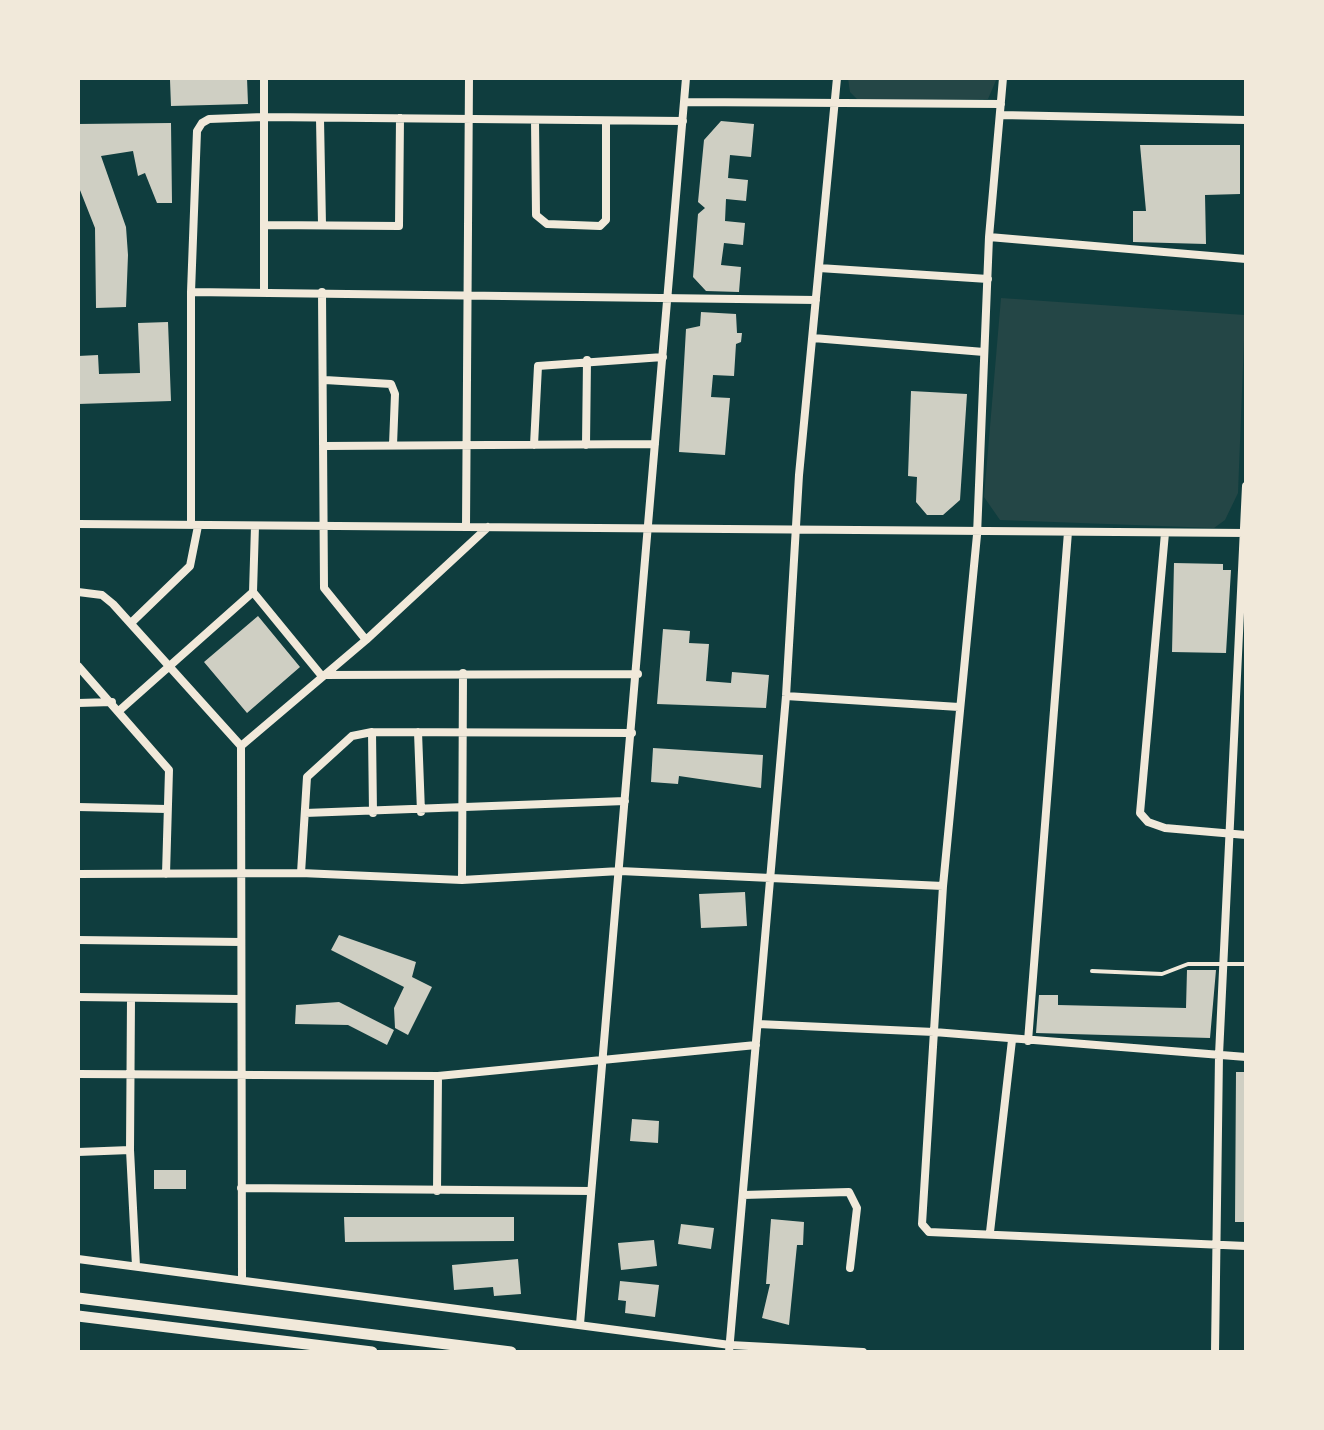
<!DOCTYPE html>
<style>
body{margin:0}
#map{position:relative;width:1324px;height:1430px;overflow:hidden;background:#0f3d3e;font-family:Literata,serif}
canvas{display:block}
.frame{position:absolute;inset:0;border:80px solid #f1e9da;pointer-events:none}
</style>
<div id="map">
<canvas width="1324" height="1430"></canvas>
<div class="frame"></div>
</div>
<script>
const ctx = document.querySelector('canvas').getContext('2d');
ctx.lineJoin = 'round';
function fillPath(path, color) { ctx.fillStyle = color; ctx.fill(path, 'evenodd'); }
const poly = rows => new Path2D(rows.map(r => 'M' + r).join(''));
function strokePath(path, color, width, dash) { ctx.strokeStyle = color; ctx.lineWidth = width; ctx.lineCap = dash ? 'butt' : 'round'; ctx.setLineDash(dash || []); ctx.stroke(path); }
const green = poly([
 [848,78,997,78,988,99,859,101,850,92],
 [1001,298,1245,315,1238,493,1225,520,1214,528,1000,520,984,497]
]);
const building = poly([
 [247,78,248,104,171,106,170,80],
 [721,121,754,124,751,157,730,155,728,178,748,180,746,201,726,199,725,221,745,223,743,245,724,243,721,265,741,267,739,292,706,291,693,277,698,214,705,208,698,202,704,140],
 [171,123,172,203,157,203,145,173,138,176,133,151,101,156,126,227,128,255,126,307,96,308,95,228,78,185,78,124],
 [1140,145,1240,145,1240,194,1205,195,1206,244,1133,242,1133,211,1146,211],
 [701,312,736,314,737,333,742,333,741,342,736,344,734,376,713,375,711,397,730,398,725,455,679,452,686,329,700,326],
 [168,322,171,401,78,404,78,356,98,355,99,374,140,373,138,323],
 [911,391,967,394,960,500,943,515,927,515,916,502,917,477,908,476],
 [1174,563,1223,564,1223,570,1231,570,1226,653,1172,652],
 [258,616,300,667,247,713,204,662],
 [663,629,690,631,689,643,709,644,706,681,731,683,732,672,769,675,766,708,657,704],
 [653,748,763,755,761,788,679,776,678,784,651,782],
 [745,892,747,926,701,928,699,894],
 [339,935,416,962,412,977,432,987,408,1035,395,1028,394,1008,404,987,331,950],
 [1187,970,1216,970,1210,1038,1036,1033,1039,995,1058,995,1058,1005,1186,1008],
 [339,1002,394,1030,387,1045,348,1025,295,1024,296,1005],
 [1236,1072,1246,1072,1246,1222,1235,1222],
 [632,1119,659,1121,658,1143,630,1141],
 [154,1170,186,1170,186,1189,154,1189],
 [344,1217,514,1217,514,1241,345,1242],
 [771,1219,804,1222,803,1245,797,1245,789,1325,762,1318,770,1284,766,1284],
 [681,1224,714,1228,711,1249,678,1244],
 [654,1240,657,1266,621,1270,618,1243],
 [518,1259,521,1294,494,1296,493,1287,454,1290,452,1265],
 [620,1281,659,1285,655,1317,625,1313,626,1301,618,1300]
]);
const service = poly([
 [1092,971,1162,974,1188,964,1246,964]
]);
const minor = poly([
 [1003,78,989,237,977,535,943,886,922,1224,929,1232,1246,1246],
 [685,102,1001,104],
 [1000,115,1246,120],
 [320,119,322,225],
 [535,120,536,215,547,224,600,226,606,220,606,121],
 [265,225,399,226,400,118],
 [989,237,1246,259],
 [819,268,988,279],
 [264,291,264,78],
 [191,292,816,300],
 [322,292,324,588,366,640],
 [813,338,984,352],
 [325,380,391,384,395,394,393,445],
 [534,445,538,366,663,357],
 [586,445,587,360],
 [324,446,655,444],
 [78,524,1246,533],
 [191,525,191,292,197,131,202,123,209,119,264,117,683,121],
 [255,526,253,592,321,675,638,674],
 [466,527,469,78],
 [1165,533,1140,813,1148,822,1165,828,1246,835],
 [78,592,102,595,113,604,241,746],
 [131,623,190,566,198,526],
 [78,666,169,770,166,874],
 [786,696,959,707],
 [78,703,112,702],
 [120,710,253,592],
 [372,732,373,813],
 [418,732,421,812],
 [78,807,167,809],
 [305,813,625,801],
 [301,873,307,777,352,736,372,732,632,733],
 [78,874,301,873,462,880,620,871,943,886],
 [462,880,463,673],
 [78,940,241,942],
 [78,997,240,999],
 [131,998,130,1150,136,1266],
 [758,1024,934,1032,1246,1057],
 [1028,1041,1068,532],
 [78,1074,438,1076,756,1045],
 [78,1152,130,1150],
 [241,1188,591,1191],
 [437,1191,438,1076],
 [743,1195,849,1192,857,1208,850,1268],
 [990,1232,1012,1040],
 [78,1259,730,1345,863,1352],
 [242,1279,241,746,366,640,488,527],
 [580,1324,686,78],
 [729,1352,786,696,799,475,837,78],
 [1215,1352,1219,1055,1246,486]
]);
const primary = poly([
 [78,1298,511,1352],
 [78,1316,372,1352]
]);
fillPath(green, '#244646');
fillPath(building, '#cfcfc3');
strokePath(service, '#f1e9da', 4);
strokePath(minor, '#f1e9da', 8);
strokePath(primary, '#f1e9da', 11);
</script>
